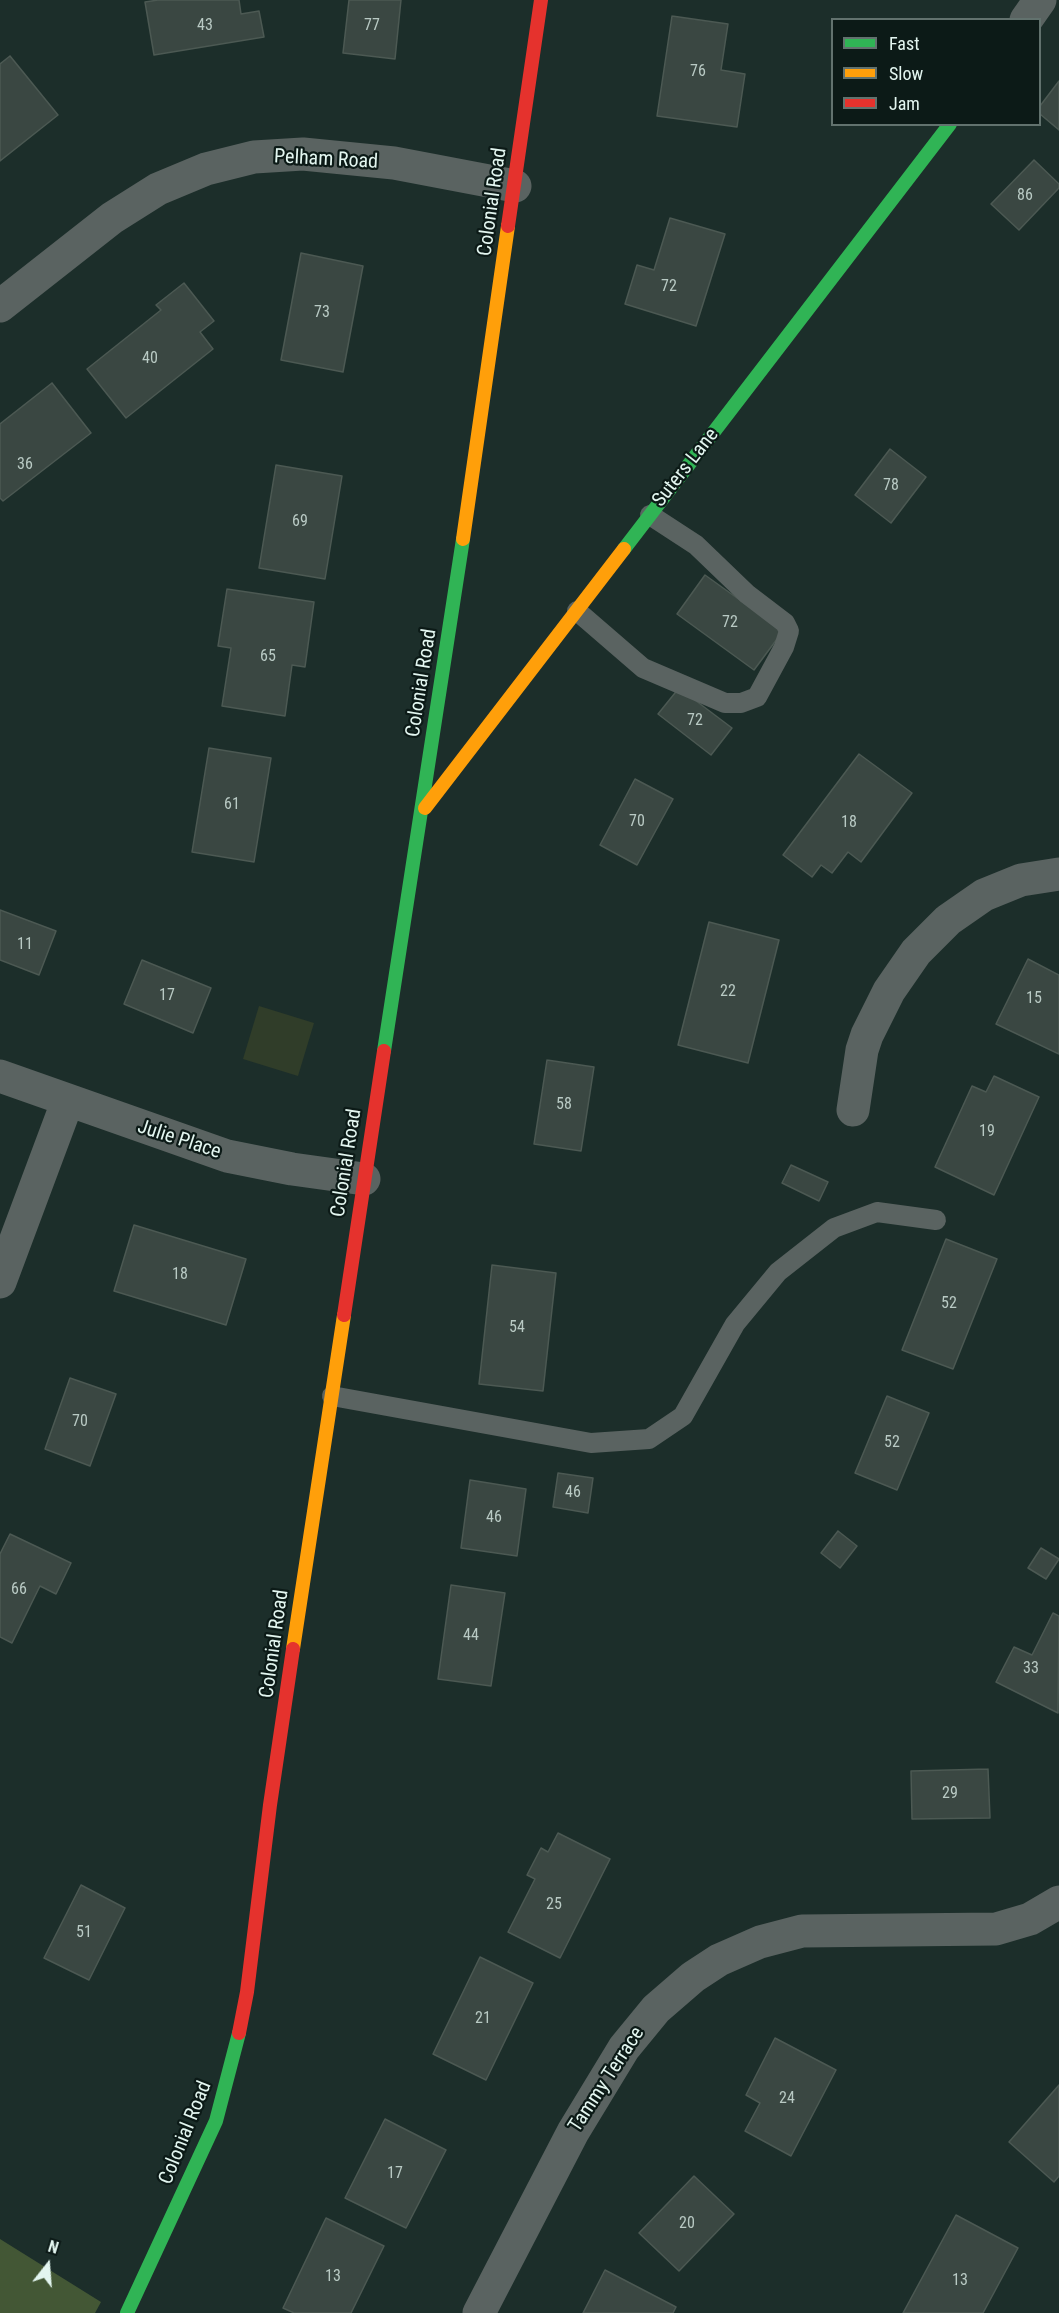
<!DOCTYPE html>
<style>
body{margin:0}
#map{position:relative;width:1059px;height:2313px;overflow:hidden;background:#1c2e2a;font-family:"Roboto Condensed",sans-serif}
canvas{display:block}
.legend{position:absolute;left:831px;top:18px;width:210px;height:108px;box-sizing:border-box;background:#0c1a17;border:2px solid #62726e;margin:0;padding:8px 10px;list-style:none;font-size:18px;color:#e3f6f0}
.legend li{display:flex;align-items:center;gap:12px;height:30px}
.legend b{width:30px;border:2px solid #62726e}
.north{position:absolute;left:18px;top:2235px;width:60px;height:60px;-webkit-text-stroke:4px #0c1a17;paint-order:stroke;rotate:17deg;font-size:16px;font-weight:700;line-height:24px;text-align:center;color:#e3f6f0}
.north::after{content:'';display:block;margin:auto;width:21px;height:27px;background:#e3f6f0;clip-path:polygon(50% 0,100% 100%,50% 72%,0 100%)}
</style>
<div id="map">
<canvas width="1059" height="2313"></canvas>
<ul class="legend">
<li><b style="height:8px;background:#30b455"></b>Fast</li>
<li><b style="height:8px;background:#ff9f0a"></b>Slow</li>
<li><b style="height:8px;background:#e5322d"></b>Jam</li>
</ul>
<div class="north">N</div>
</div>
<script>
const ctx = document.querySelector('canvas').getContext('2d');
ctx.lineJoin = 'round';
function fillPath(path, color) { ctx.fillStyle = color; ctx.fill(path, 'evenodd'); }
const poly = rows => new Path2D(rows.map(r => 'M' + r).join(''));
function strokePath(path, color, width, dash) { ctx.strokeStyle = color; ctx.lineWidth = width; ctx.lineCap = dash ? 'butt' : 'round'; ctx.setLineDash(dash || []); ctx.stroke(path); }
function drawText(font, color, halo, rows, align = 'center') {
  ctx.font = font + ' "Roboto Condensed",sans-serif'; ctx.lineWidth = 4.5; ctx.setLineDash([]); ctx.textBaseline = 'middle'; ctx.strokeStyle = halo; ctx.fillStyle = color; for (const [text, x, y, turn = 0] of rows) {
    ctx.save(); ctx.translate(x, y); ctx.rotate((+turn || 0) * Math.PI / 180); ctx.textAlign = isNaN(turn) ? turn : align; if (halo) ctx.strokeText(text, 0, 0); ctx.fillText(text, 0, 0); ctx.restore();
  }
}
const green = poly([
 [259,1006,314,1023,298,1076,243,1059]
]);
const forest = poly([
 [0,2239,101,2302,95,2313,0,2313]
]);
const building = poly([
 [158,0,239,0,241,14,259,11,264,37,154,55,145,2,158,0],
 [349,0,401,0,395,59,343,53,349,0],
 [672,16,728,24,721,70,745,74,737,127,657,116,672,16],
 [10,56,58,115,0,161,0,64,10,56],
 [1059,81,1059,130,1040,114,1040,106,1059,81],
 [1034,160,1059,184,1059,188,1019,230,991,204,1034,160],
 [670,218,725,234,696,326,625,304,637,265,654,270,670,218],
 [301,253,363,266,343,372,281,360,301,253],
 [184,283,214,321,200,332,213,349,126,418,87,369,161,310,156,305,184,283],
 [52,383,91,433,3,501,0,498,0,424,52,383],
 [890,449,926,477,891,523,855,495,890,449],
 [276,465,342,476,325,579,259,568,276,465],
 [705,575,783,631,754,670,677,614,705,575],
 [227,589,314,602,305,667,292,665,285,716,222,706,231,648,218,646,227,589],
 [679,688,732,728,711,755,658,714,679,688],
 [209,748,271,758,254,862,192,852,209,748],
 [859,754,912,793,861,862,848,852,832,873,821,865,812,877,783,855,859,754],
 [635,779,673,799,637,865,600,845,635,779],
 [0,910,56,931,39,975,0,960,0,910],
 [709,922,779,940,748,1063,678,1045,709,922],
 [1028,959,1059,975,1059,1054,996,1024,1028,959],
 [142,960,211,988,193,1033,124,1004,142,960],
 [547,1060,594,1067,581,1151,534,1144,547,1060],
 [994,1076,1039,1097,994,1195,935,1167,972,1086,986,1092,994,1076],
 [791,1165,828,1182,819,1201,782,1183,791,1165],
 [134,1225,246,1259,226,1325,114,1291,134,1225],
 [946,1239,997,1259,953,1369,902,1350,946,1239],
 [492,1265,556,1273,543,1391,479,1384,492,1265],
 [70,1378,116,1394,90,1466,45,1449,70,1378],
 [887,1396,929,1413,897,1490,855,1473,887,1396],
 [558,1473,593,1478,588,1513,553,1507,558,1473],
 [470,1480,526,1489,517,1556,461,1548,470,1480],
 [838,1531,857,1546,840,1568,821,1553,838,1531],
 [10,1534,71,1563,56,1594,40,1586,12,1643,0,1637,0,1554,10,1534],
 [1041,1548,1059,1559,1046,1579,1028,1568,1041,1548],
 [451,1585,505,1593,491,1686,438,1679,451,1585],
 [1053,1613,1059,1616,1058,1713,996,1682,1014,1647,1032,1655,1053,1613],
 [988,1769,990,1818,912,1819,911,1771,988,1769],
 [558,1833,610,1859,560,1958,508,1932,535,1879,527,1875,541,1848,548,1852,558,1833],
 [81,1885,125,1908,89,1980,44,1958,81,1885],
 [480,1957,533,1983,486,2080,433,2054,480,1957],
 [775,2038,836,2070,791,2156,745,2131,760,2103,746,2095,775,2038],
 [1059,2085,1059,2176,1054,2182,1009,2142,1059,2085],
 [385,2119,446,2150,406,2228,345,2198,385,2119],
 [694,2176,734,2214,679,2271,639,2233,694,2176],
 [956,2215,1018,2248,983,2313,903,2313,956,2215],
 [326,2218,384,2246,351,2313,294,2313,283,2308,326,2218],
 [605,2270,676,2307,673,2313,583,2313,605,2270]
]);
const lane = poly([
 [577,611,643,668,725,703,741,703,757,697,784,647,789,631,785,623,747,594,696,545,650,515],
 [332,1396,591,1443,649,1439,683,1416,735,1324,778,1272,834,1228,877,1212,936,1220]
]);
const street = poly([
 [1026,20,1040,0],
 [0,306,112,218,158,189,206,169,254,157,303,154,394,163,515,186],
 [0,1076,227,1156,292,1169,364,1179],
 [853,1110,862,1050,867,1035,889,991,916,952,948,920,984,895,1021,880,1059,874],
 [0,1282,68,1100],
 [479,2313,573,2132,624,2048,656,2009,693,1977,719,1960,760,1942,802,1931,996,1929,1030,1919,1059,1902]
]);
const fast = poly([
 [624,549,950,124],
 [384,1051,463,539],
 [127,2313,216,2121,239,2033]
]);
const slow = poly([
 [463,539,508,226],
 [425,808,624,549],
 [293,1649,344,1315]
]);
const jam = poly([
 [508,226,541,0],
 [344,1315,384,1051],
 [239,2033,247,1992,270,1805,293,1649]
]);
const numberNames = [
 ["43",205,26],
 ["77",372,26],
 ["76",698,72],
 ["86",1025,196],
 ["72",669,287],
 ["73",322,313],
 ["40",150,359],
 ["36",25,465],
 ["78",891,486],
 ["69",300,522],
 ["72",730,623],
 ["65",268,657],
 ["72",695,721],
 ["61",232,805],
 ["70",637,822],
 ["18",849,823],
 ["11",25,945],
 ["22",728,992],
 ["17",167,996],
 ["15",1034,999],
 ["58",564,1105],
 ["19",987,1132],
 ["18",180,1275],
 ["52",949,1304],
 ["54",517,1328],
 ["70",80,1422],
 ["52",892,1443],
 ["46",573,1493],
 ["46",494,1518],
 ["66",19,1590],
 ["44",471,1636],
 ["33",1031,1669],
 ["29",950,1794],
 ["25",554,1905],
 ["51",84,1933],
 ["21",483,2019],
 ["24",787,2099],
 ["17",395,2174],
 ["20",687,2224],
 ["13",333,2277],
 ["13",960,2281]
];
const streetNames = [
 ["Pelham Road",326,160,3],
 ["Colonial Road",493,202,-82],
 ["Suters Lane",686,468,-52],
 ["Colonial Road",422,683,-81],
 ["Julie Place",179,1140,18],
 ["Colonial Road",347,1163,-81],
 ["Colonial Road",275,1644,-82],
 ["Tammy Terrace",607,2080,-57],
 ["Colonial Road",186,2133,-68]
];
fillPath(green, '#303d29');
fillPath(forest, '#435735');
fillPath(building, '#3a4742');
strokePath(building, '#4c5953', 1.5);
strokePath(lane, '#5a6361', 20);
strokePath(street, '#5a6361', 33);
strokePath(fast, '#30b455', 14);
strokePath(slow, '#ff9f0a', 14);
strokePath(jam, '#e5322d', 14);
drawText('16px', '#b9cac4', null, numberNames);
drawText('20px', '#e3f6f0', '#0c1a17', streetNames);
</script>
